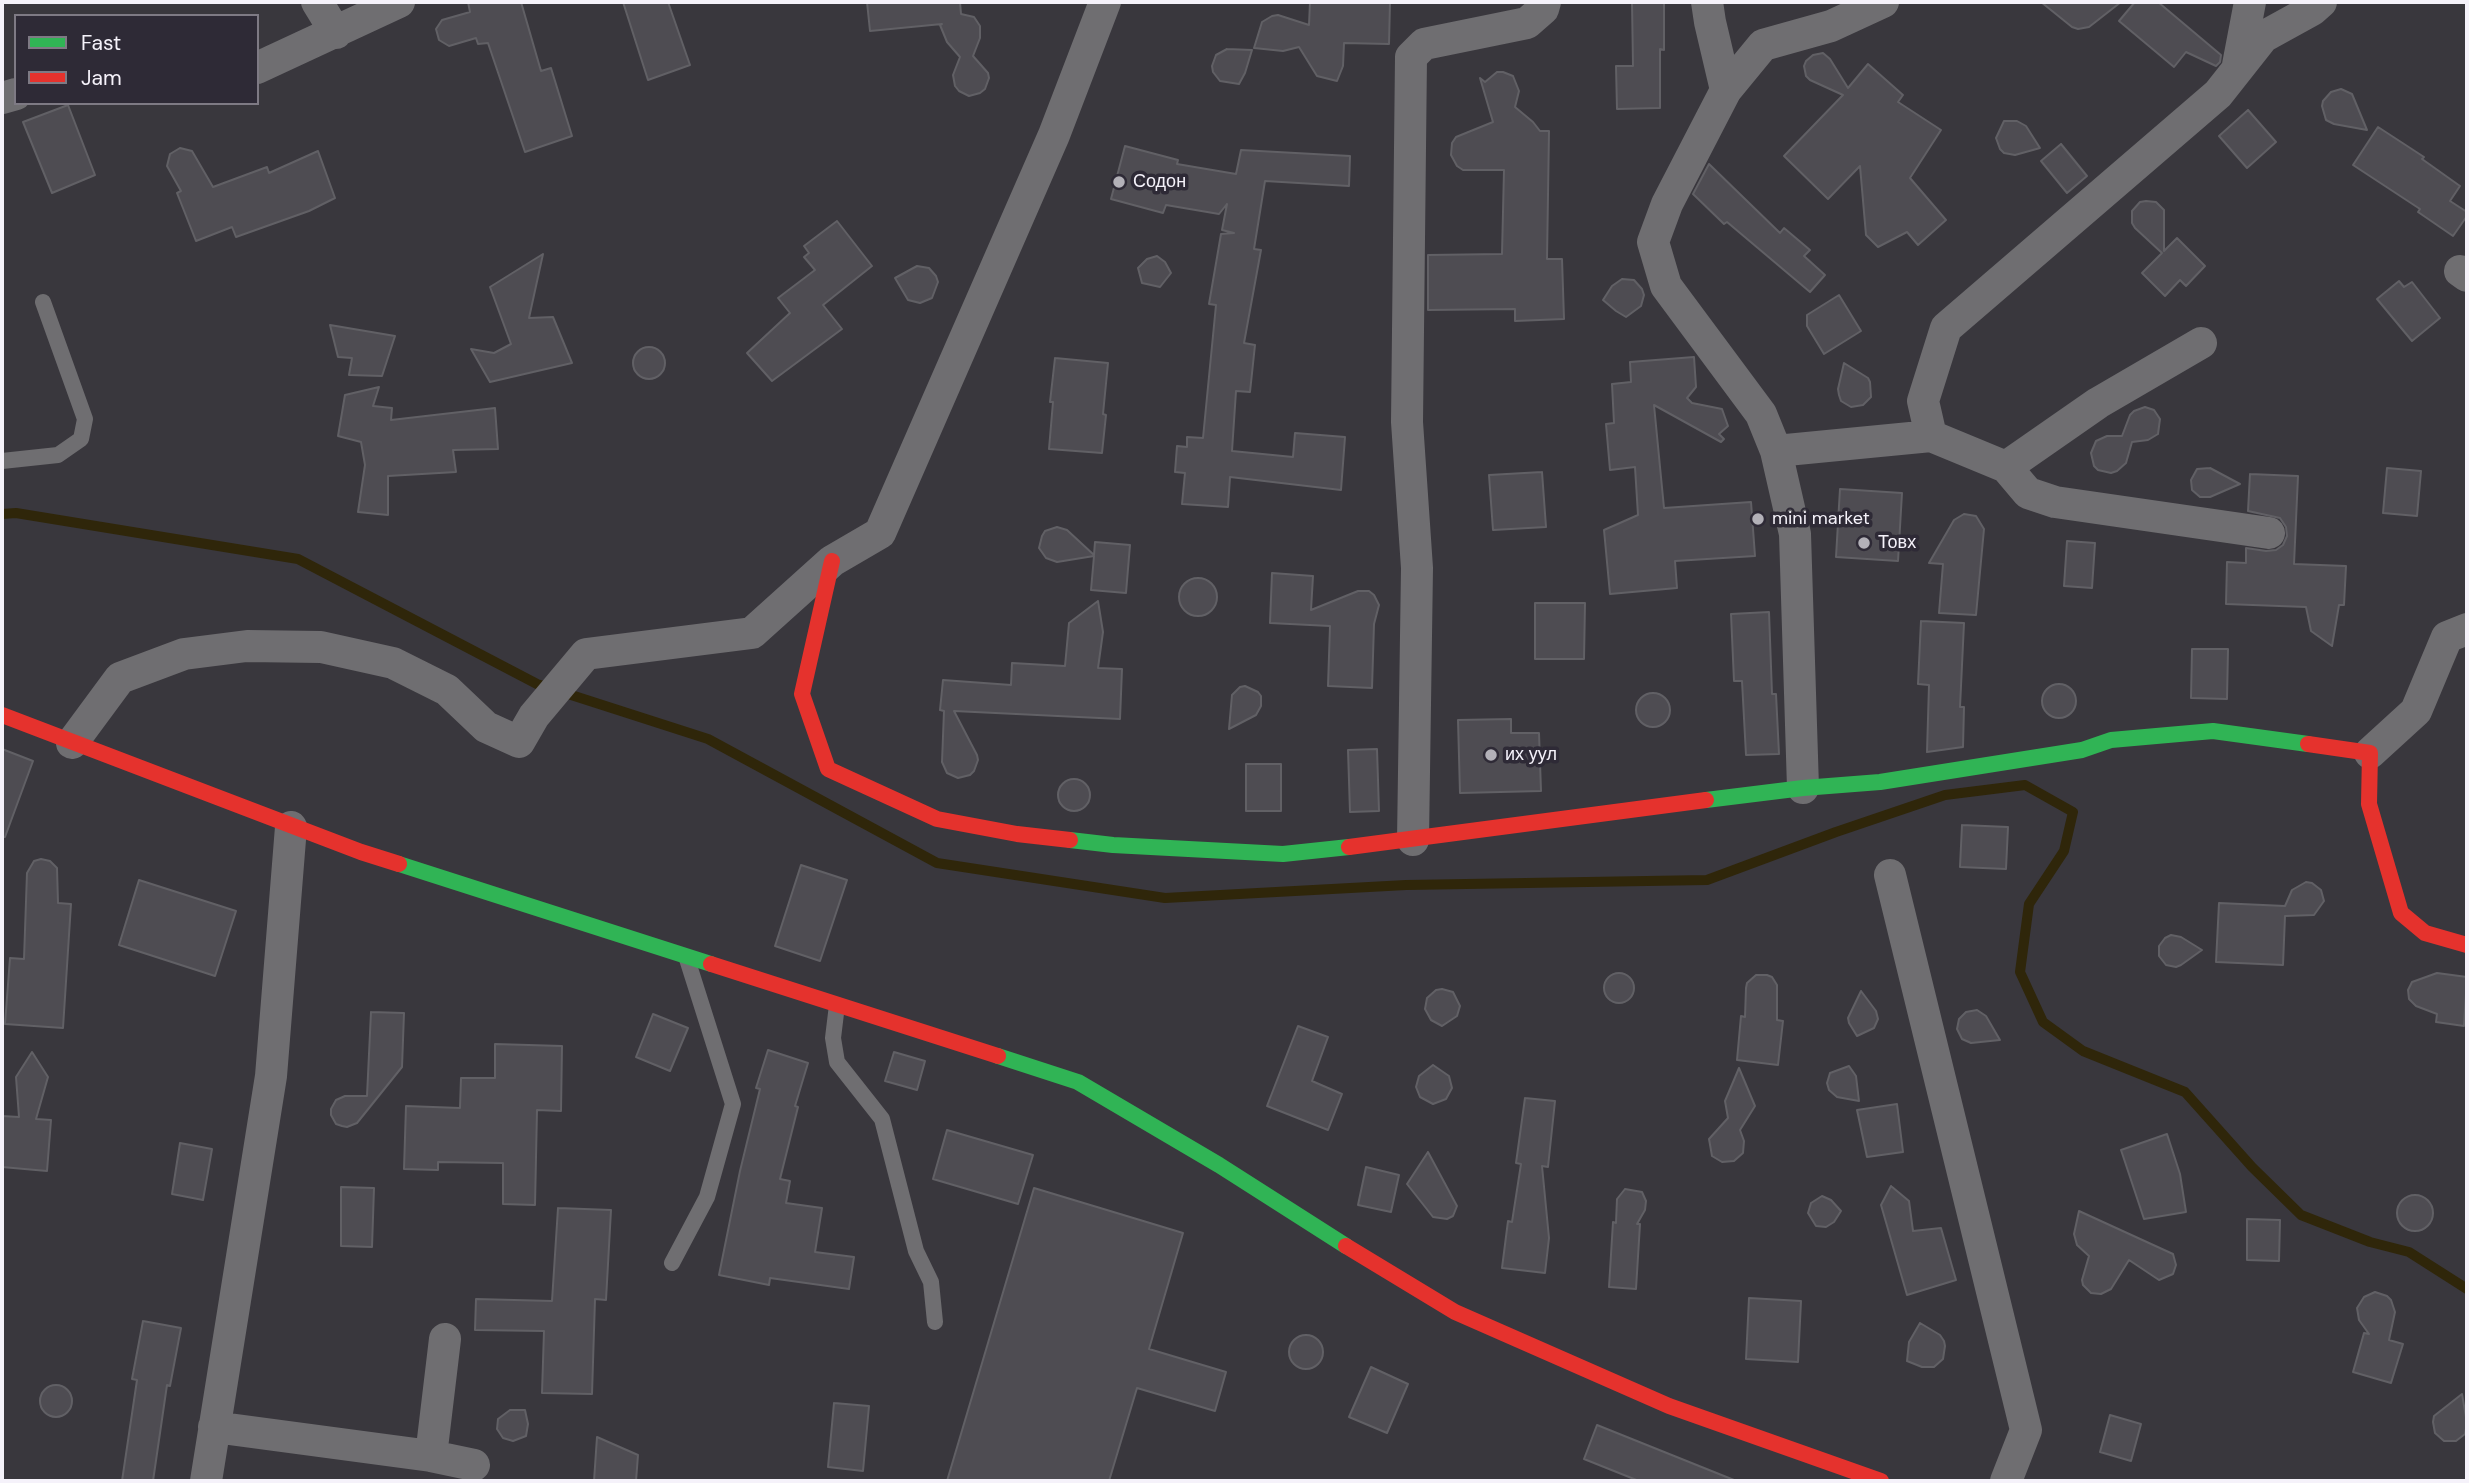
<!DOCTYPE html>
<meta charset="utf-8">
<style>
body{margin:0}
#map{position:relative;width:2469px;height:1483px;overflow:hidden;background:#39373d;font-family:"DM Sans",sans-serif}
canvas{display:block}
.frame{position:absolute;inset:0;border:4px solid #f5f2fa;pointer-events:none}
.legend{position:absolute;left:14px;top:14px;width:245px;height:91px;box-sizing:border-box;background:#2e2a36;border:2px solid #7e7a84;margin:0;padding:9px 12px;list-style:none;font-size:21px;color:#f5f2fa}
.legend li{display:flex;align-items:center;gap:14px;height:35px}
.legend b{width:35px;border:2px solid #7e7a84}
</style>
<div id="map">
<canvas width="2469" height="1483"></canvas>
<div class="frame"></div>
<ul class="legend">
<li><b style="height:9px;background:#30b455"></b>Fast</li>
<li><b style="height:9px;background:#e5322d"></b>Jam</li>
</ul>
</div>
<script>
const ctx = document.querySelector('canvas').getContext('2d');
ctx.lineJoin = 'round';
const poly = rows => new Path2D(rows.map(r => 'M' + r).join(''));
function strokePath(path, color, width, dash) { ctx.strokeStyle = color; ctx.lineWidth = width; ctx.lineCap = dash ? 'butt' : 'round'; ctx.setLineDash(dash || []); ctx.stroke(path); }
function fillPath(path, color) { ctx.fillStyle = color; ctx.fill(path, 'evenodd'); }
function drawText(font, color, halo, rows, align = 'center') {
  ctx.font = font + ' "DM Sans",sans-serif'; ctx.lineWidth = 7; ctx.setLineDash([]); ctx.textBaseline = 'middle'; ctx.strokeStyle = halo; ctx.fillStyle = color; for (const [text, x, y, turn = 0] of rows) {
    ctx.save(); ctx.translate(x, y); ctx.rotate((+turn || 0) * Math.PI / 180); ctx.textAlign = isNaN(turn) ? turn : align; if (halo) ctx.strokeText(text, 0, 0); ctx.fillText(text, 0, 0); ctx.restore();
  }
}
const stream = poly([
 [2,514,16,513,298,559,537,684,708,739,937,863,1165,898,1406,885,1707,880,1836,832,1945,795,2025,785,2073,812,2064,851,2029,904,2020,972,2043,1022,2083,1051,2185,1092,2252,1167,2301,1215,2370,1242,2409,1252,2467,1289]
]);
const building = poly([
 [468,2,521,2,541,71,551,68,572,136,525,152,488,43,478,44,476,38,449,46,439,40,436,29,442,20,470,12,468,2],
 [623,2,668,2,690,65,648,80,623,2],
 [867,2,960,2,961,14,974,17,980,26,980,38,973,56,988,73,989,78,985,89,980,93,969,96,959,91,955,86,953,75,960,57,947,42,940,25,942,24,870,31,867,2],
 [1310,2,1390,2,1389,44,1344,43,1343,66,1337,81,1317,76,1299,47,1283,51,1254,48,1262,22,1272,16,1278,15,1309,25,1310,2],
 [1632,2,1664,2,1664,50,1660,49,1660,108,1617,109,1616,66,1633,66,1632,2],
 [2041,2,2121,2,2089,27,2078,29,2072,27,2041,2],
 [2135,2,2158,2,2221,55,2220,62,2216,66,2186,52,2174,67,2119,21,2135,2],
 [1227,49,1252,50,1245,73,1239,84,1220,81,1213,72,1212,66,1216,55,1227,49],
 [1823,53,1830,59,1848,88,1868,64,1903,95,1898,102,1941,130,1910,178,1946,220,1918,245,1907,232,1878,247,1866,235,1860,166,1828,199,1784,156,1843,95,1810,80,1806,76,1804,66,1806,61,1813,55,1823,53],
 [1497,72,1503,72,1513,76,1519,91,1515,107,1533,122,1540,131,1549,131,1547,259,1562,259,1564,319,1515,321,1515,309,1428,310,1428,255,1502,254,1504,170,1463,170,1457,166,1451,155,1452,143,1456,137,1493,122,1480,78,1485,82,1497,72],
 [2341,89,2352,94,2367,130,2334,124,2326,120,2322,106,2323,101,2331,92,2341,89],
 [68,105,95,175,52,193,23,122,68,105],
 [2248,110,2276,142,2247,168,2219,136,2248,110],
 [2004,121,2017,121,2026,126,2040,148,2015,155,2004,153,2000,149,1996,138,2004,121],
 [2378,127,2424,157,2422,159,2460,186,2450,201,2467,212,2467,216,2453,236,2418,212,2420,209,2353,165,2378,127],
 [2061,144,2087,176,2067,193,2041,161,2061,144],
 [1125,146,1178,160,1177,164,1236,174,1241,150,1350,156,1349,186,1265,181,1254,249,1261,250,1244,343,1255,345,1250,392,1236,391,1232,451,1293,457,1295,433,1345,437,1341,490,1230,477,1228,507,1182,504,1185,473,1175,472,1177,446,1187,447,1187,437,1203,438,1216,305,1209,304,1221,234,1234,233,1222,230,1227,204,1219,214,1166,205,1163,213,1111,199,1125,146],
 [180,148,192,151,213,187,267,167,269,173,318,151,335,198,309,211,236,237,232,227,196,241,177,193,181,191,167,166,170,154,180,148],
 [1709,164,1780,233,1784,228,1810,250,1804,256,1825,275,1810,292,1727,222,1724,224,1693,194,1709,164],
 [2146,201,2156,202,2164,210,2164,251,2177,238,2205,266,2186,286,2180,280,2165,296,2142,273,2162,253,2135,228,2132,223,2132,211,2140,202,2146,201],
 [837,221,872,266,823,305,842,329,772,381,747,353,790,313,778,298,815,270,804,257,809,253,804,246,837,221],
 [543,254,529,318,553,317,572,363,490,382,471,349,494,353,511,344,490,287,543,254],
 [1157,256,1165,262,1171,273,1160,287,1142,283,1138,268,1147,259,1157,256],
 [917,266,929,268,936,276,938,282,932,298,920,303,908,300,895,278,917,266],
 [1622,279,1634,280,1642,289,1644,295,1641,306,1626,317,1616,311,1603,300,1612,286,1622,279],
 [2399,281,2404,287,2412,282,2440,318,2412,341,2377,299,2399,281],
 [1839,295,1861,331,1824,354,1807,326,1807,315,1839,295],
 [330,325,395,336,382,376,349,375,352,358,338,357,330,325],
 '633 363a16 16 0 1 1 32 0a16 16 0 1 1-32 0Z',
 [1694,357,1696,387,1687,398,1692,403,1722,409,1728,426,1719,434,1724,439,1721,442,1654,405,1664,508,1751,502,1755,556,1675,561,1677,588,1610,594,1604,530,1638,515,1635,467,1610,470,1606,424,1614,423,1612,384,1631,382,1630,362,1694,357],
 [1055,358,1108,363,1103,414,1106,415,1102,453,1049,449,1053,402,1050,402,1055,358],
 [1844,363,1868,378,1870,382,1871,397,1863,405,1851,407,1841,401,1839,395,1838,389,1844,363],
 [379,387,373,406,392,408,391,420,495,408,498,449,453,450,456,472,388,476,388,515,358,512,365,465,361,442,338,436,345,395,379,387],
 [2145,407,2154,410,2160,419,2158,434,2148,440,2132,442,2126,463,2117,471,2111,473,2098,470,2094,466,2091,453,2096,441,2107,436,2122,436,2130,415,2134,411,2145,407],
 [2210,468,2240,484,2210,497,2200,497,2192,490,2191,480,2197,469,2210,468],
 [2387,468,2421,471,2417,516,2383,513,2387,468],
 [1542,472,1546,527,1493,530,1489,475,1542,472],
 [2250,474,2298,476,2294,564,2346,566,2344,605,2339,605,2332,646,2311,631,2306,607,2226,604,2227,562,2246,563,2246,548,2266,551,2276,550,2283,545,2287,536,2286,527,2280,518,2248,511,2250,474],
 [1840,489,1902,493,1898,561,1836,557,1840,489],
 [1964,514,1976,516,1984,529,1976,615,1939,613,1943,564,1929,563,1954,520,1964,514],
 [1057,527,1067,530,1094,555,1095,542,1130,545,1126,593,1091,590,1094,556,1057,562,1046,558,1039,548,1042,536,1045,531,1057,527],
 [2067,541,2095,543,2092,588,2064,586,2067,541],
 [1272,573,1313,576,1311,610,1358,591,1369,591,1374,595,1379,605,1374,624,1372,688,1328,686,1330,626,1270,623,1272,573],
 '1179 597a19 19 0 1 1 38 0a19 19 0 1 1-38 0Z',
 [1098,601,1103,632,1098,668,1122,669,1120,719,954,711,977,755,978,760,974,771,970,775,958,778,947,773,942,762,944,711,940,710,943,680,1011,685,1012,663,1065,666,1069,623,1098,601],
 [1535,603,1585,603,1584,659,1535,659,1535,603],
 [1769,612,1772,694,1776,694,1779,754,1746,755,1742,681,1734,681,1731,614,1769,612],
 [1921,621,1964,623,1960,707,1964,707,1963,747,1927,752,1929,685,1918,684,1921,621],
 [2192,649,2228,649,2227,699,2191,698,2192,649],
 '2042 701a17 17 0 1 1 34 0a17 17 0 1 1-34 0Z',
 [1245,686,1258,692,1261,696,1261,706,1256,715,1229,729,1232,695,1240,687,1245,686],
 '1636 710a17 17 0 1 1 34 0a17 17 0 1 1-34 0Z',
 [1511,719,1511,733,1539,733,1541,791,1460,793,1458,720,1511,719],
 [2,749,33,761,5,837,2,837,2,749],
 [1377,749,1379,811,1350,812,1348,750,1377,749],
 [1246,764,1281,764,1281,811,1246,811,1246,764],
 '1058 795a16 16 0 1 1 32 0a16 16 0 1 1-32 0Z',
 [1962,825,2008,827,2006,869,1960,867,1962,825],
 [41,859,50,861,57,868,58,903,71,904,63,1028,5,1024,10,958,24,959,27,873,34,861,41,859],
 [801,865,847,880,820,961,775,946,801,865],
 [139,880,236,911,215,976,119,945,139,880],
 [2306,882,2312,883,2321,890,2324,901,2314,915,2285,916,2283,965,2216,962,2219,903,2285,906,2292,890,2306,882],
 [2171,935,2181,937,2202,950,2181,965,2176,967,2166,965,2159,956,2159,946,2165,938,2171,935],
 [2437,973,2467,977,2464,1026,2436,1022,2437,1014,2416,1006,2409,999,2408,990,2412,982,2437,973],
 '1604 988a15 15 0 1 1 30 0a15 15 0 1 1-30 0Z',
 [1756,975,1767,975,1772,977,1777,985,1777,1020,1783,1021,1778,1065,1737,1060,1741,1016,1745,1017,1746,988,1747,983,1756,975],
 [1442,989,1453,992,1460,1006,1457,1016,1442,1026,1431,1020,1425,1009,1427,998,1436,990,1442,989],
 [1861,991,1876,1011,1878,1019,1874,1028,1857,1036,1849,1023,1848,1018,1861,991],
 [1977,1010,1986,1016,2000,1040,1971,1043,1962,1039,1957,1029,1959,1019,1966,1012,1977,1010],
 [371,1012,404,1013,402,1067,357,1123,347,1127,342,1126,336,1124,331,1115,331,1109,336,1100,345,1096,367,1096,371,1012],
 [653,1014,688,1028,670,1071,636,1057,653,1014],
 [1298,1026,1328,1037,1312,1081,1342,1094,1328,1130,1267,1106,1298,1026],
 [495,1044,562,1046,561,1111,537,1110,535,1205,503,1204,503,1163,438,1162,438,1170,404,1169,406,1106,460,1108,461,1078,495,1078,495,1044],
 [768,1050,808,1063,795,1106,798,1107,780,1179,790,1181,786,1203,822,1208,815,1252,854,1257,849,1289,770,1278,769,1285,719,1275,740,1171,760,1089,756,1088,768,1050],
 [32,1052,48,1077,36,1119,51,1120,47,1171,2,1167,2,1116,19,1117,16,1077,32,1052],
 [894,1052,925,1061,917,1090,885,1081,894,1052],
 [1433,1065,1449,1076,1452,1088,1446,1099,1433,1104,1420,1097,1416,1087,1419,1076,1433,1065],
 [1849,1066,1856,1076,1859,1101,1837,1097,1829,1090,1827,1083,1830,1073,1849,1066],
 [1739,1068,1755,1106,1740,1130,1744,1141,1743,1153,1734,1161,1722,1162,1712,1156,1709,1139,1728,1118,1725,1101,1739,1068],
 [1525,1098,1555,1101,1548,1167,1542,1166,1549,1238,1545,1273,1502,1268,1508,1221,1512,1222,1521,1164,1516,1163,1525,1098],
 [1897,1104,1903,1152,1867,1157,1857,1110,1897,1104],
 [947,1130,1033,1155,1018,1204,933,1179,947,1130],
 [2167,1134,2180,1174,2186,1212,2144,1219,2121,1150,2167,1134],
 [180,1143,212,1149,203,1200,172,1194,180,1143],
 [1428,1152,1457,1206,1453,1216,1447,1219,1433,1217,1407,1184,1428,1152],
 [1366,1167,1399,1175,1391,1212,1358,1205,1366,1167],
 [1891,1186,1909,1201,1913,1231,1941,1228,1956,1280,1907,1295,1881,1205,1891,1186],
 [341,1187,374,1188,372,1247,341,1246,341,1187],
 [1034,1188,1183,1233,1149,1349,1226,1372,1215,1411,1137,1388,1109,1481,947,1481,1034,1188],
 [1625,1189,1642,1192,1646,1201,1645,1210,1637,1224,1640,1224,1636,1289,1609,1287,1613,1222,1616,1223,1617,1199,1625,1189],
 '2397 1213a18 18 0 1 1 36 0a18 18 0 1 1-36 0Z',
 [1822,1196,1831,1200,1841,1211,1834,1222,1826,1227,1816,1226,1808,1213,1811,1203,1822,1196],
 [558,1208,611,1210,606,1300,595,1299,592,1394,542,1393,544,1331,475,1330,476,1299,552,1301,558,1208],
 [2079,1211,2173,1254,2176,1265,2173,1274,2159,1280,2129,1260,2111,1289,2101,1294,2091,1293,2083,1285,2082,1280,2089,1256,2077,1245,2074,1234,2079,1211],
 [2247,1219,2280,1220,2279,1261,2247,1260,2247,1219],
 [2375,1292,2387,1296,2391,1300,2395,1312,2389,1340,2403,1344,2391,1383,2353,1372,2364,1333,2369,1334,2359,1320,2357,1308,2364,1297,2375,1292],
 [1749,1298,1801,1301,1798,1362,1746,1359,1749,1298],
 [143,1321,181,1328,170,1386,167,1385,153,1481,122,1481,137,1380,132,1379,143,1321],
 [1920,1323,1940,1335,1944,1341,1945,1346,1943,1359,1934,1367,1922,1367,1907,1361,1909,1342,1920,1323],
 '1289 1352a17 17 0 1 1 34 0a17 17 0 1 1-34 0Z',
 [1371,1367,1408,1384,1387,1433,1349,1417,1371,1367],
 '40 1401a16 16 0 1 1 32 0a16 16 0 1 1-32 0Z',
 [2462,1394,2467,1423,2465,1434,2456,1441,2444,1441,2435,1433,2433,1422,2434,1416,2462,1394],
 [834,1403,869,1406,863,1471,828,1467,834,1403],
 [510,1410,525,1410,528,1424,526,1436,513,1441,503,1438,497,1429,498,1419,510,1410],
 [2110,1415,2141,1424,2131,1461,2100,1452,2110,1415],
 [1597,1425,1734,1480,1733,1481,1639,1481,1584,1459,1597,1425],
 [597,1437,638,1455,636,1481,594,1481,597,1437]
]);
const lane = poly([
 [2,461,58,455,81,439,85,419,43,302],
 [837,1005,833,1038,837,1062,882,1119,916,1251,931,1282,935,1322],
 [672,1263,707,1197,733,1104,687,959]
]);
const street = poly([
 [317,2,336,33],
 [1707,2,1710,22,1726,90,1667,204,1653,242,1666,286,1761,414,1776,451,1795,534,1803,788],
 [2238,65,2250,2],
 [257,68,399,2],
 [1726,90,1763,45,1831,26,1883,2],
 [2,98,16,94],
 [2460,271,2467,276],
 [1931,436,2006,467,2098,403,2201,343],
 [1776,451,1931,436,1923,401,1946,328,2218,94,2263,37,2312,10,2321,2],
 [2006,467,2028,493,2055,502,2269,533],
 [72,743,120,678,184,654,247,646,321,647,393,663,447,690,486,727,519,742,534,716,586,654,752,633,832,561,880,533,1054,135,1105,2],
 [2370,753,2416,711,2447,637,2467,629],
 [1413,840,1417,568,1407,422,1411,57,1424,44,1527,23,1543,9,1545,2],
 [1890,875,2026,1430,2006,1481],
 [214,1427,431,1456,474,1465],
 [431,1456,445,1339],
 [206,1481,271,1076,291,827]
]);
const fast = poly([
 [1706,800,1803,788,1880,782,2082,750,2111,740,2213,731,2308,744],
 [1070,840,1113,845,1283,854,1349,847],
 [399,864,711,964],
 [998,1056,1078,1082,1219,1165,1346,1246]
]);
const jam = poly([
 [832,561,802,694,828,769,937,819,1017,834,1070,840],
 [2,715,361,852,399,864],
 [2308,744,2370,753,2369,804,2401,913,2425,933,2467,945],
 [1349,847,1706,800],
 [711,964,998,1056],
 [1346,1246,1455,1312,1669,1406,1881,1481]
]);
const markers = [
 [1119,182,7,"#b3b1b8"],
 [1758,519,7,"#b3b1b8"],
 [1864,543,7,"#b3b1b8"],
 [1491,755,7,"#b3b1b8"]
];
const poiNames = [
 ["Содон",1133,182],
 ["mini market",1772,519],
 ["Товх",1878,543],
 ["их уул",1505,755]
];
strokePath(stream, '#2f260a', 10);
fillPath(building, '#4e4c52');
strokePath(building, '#616065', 2);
strokePath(lane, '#6f6e71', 16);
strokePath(street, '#6f6e71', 32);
strokePath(fast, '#30b455', 16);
strokePath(jam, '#e5322d', 16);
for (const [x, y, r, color] of markers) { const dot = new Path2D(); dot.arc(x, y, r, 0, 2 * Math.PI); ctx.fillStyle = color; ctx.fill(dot); strokePath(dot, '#2e2a36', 2.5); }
drawText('18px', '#f5f2fa', '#2e2a36', poiNames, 'left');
</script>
